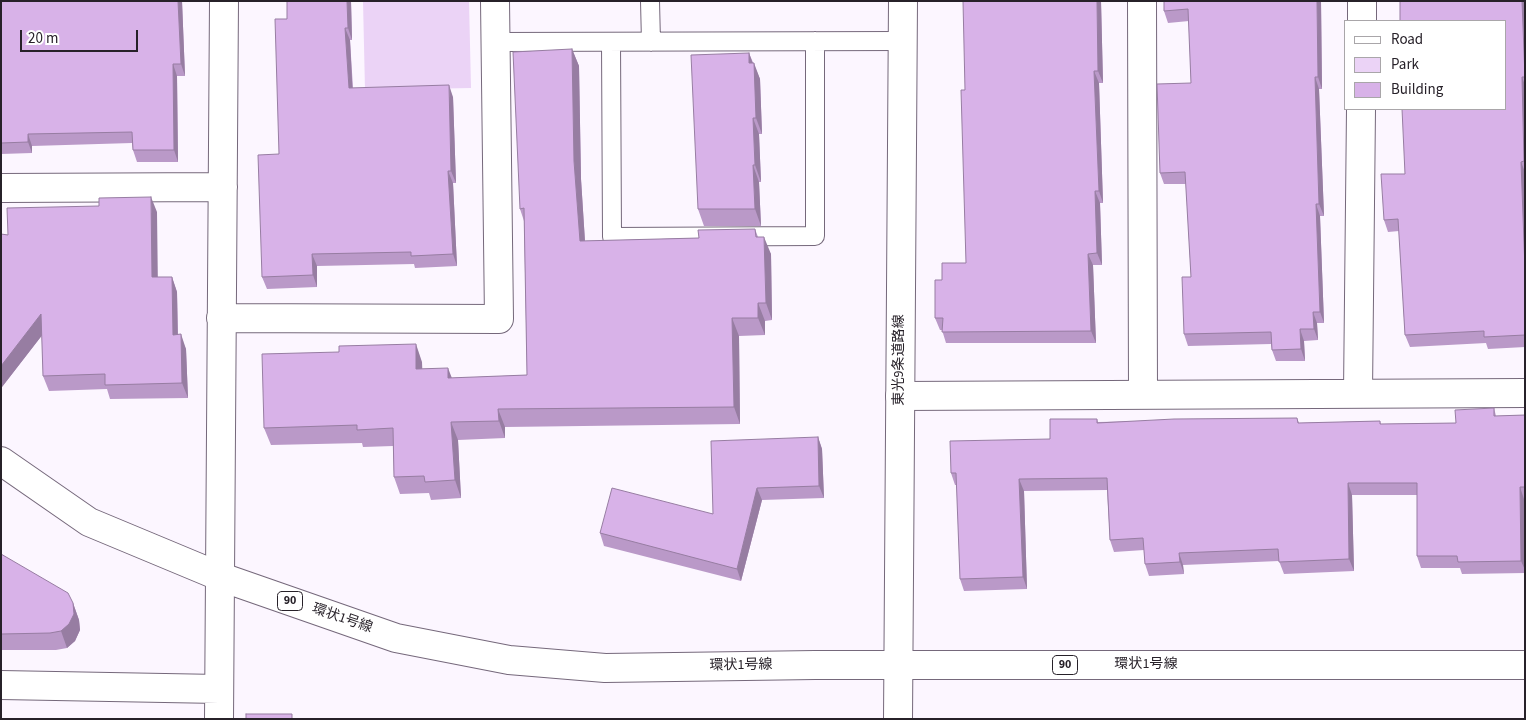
<!DOCTYPE html>
<meta charset="utf-8">
<style>
body{margin:0}
#map{position:relative;width:1526px;height:720px;overflow:hidden;background:#fcf6ff;font-family:"Source Sans 3",sans-serif}
canvas{display:block}
.frame{position:absolute;inset:0;border:2px solid #272129;pointer-events:none}
.legend{position:absolute;left:1344px;top:20px;width:162px;height:90px;box-sizing:border-box;background:#fff;border:1px solid #a9a6a9;margin:0;padding:6px 9px;list-style:none;font-size:15px;color:#272129}
.legend li{display:flex;align-items:center;gap:10px;height:25px}
.legend b{width:25px;border:1px solid #a9a6a9}
.scale{position:absolute;left:20px;top:30px;width:118px;height:22px;box-sizing:border-box;border:2px solid #272129;border-top:0;padding-left:6px;font-size:15px;line-height:18px;white-space:nowrap;color:#272129;-webkit-text-stroke:4px #fff;paint-order:stroke}
</style>
<div id="map">
<canvas width="1526" height="720"></canvas>
<div class="frame"></div>
<ul class="legend">
<li><b style="height:6px;background:#fff"></b>Road</li>
<li><b style="height:14px;background:#ebd3f6"></b>Park</li>
<li><b style="height:14px;background:#d8b2e8"></b>Building</li>
</ul>
<div class="scale">20 m</div>
</div>
<script>
const ctx = document.querySelector('canvas').getContext('2d');
ctx.lineJoin = 'round';
function fillPath(path, color) { ctx.fillStyle = color; ctx.fill(path, 'evenodd'); }
const poly = rows => new Path2D(rows.map(r => 'M' + r).join(''));
function strokePath(path, color, width, dash) { ctx.strokeStyle = color; ctx.lineWidth = width; ctx.lineCap = dash ? 'butt' : 'round'; ctx.setLineDash(dash || []); ctx.stroke(path); }
function drawText(font, color, halo, rows, align = 'center') {
  ctx.font = font + ' "Source Sans 3","Noto Sans JP",sans-serif'; ctx.lineWidth = 4; ctx.setLineDash([]); ctx.textBaseline = 'middle'; ctx.strokeStyle = halo; ctx.fillStyle = color; for (const [text, x, y, turn = 0] of rows) {
    ctx.save(); ctx.translate(x, y); ctx.rotate((+turn || 0) * Math.PI / 180); ctx.textAlign = isNaN(turn) ? turn : align; if (halo) ctx.strokeText(text, 0, 0); ctx.fillText(text, 0, 0); ctx.restore();
  }
}
const green = poly([
 [363,1,469,1,471,88,365,90]
]);
const lane = poly([
 [650,1,651,42],
 [496,42,902,41],
 [611,42,612,237,815,236,815,41]
]);
const street = poly([
 [1142,1,1143,395],
 [1362,21,1362,1],
 [1,188,223,187],
 [221,318,499,319,495,1],
 [1358,392,1361,109],
 [900,396,1525,393],
 [1,685,219,689],
 [219,719,224,1]
]);
const secondary = poly([
 [898,719,903,1]
]);
const primary = poly([
 [1,461,89,522,221,577,396,638,509,660,605,668,815,665,1525,665]
]);
const wall = poly([
 [1,1,182,1,185,76,177,76,178,162,137,162,133,150,132,143,32,146,32,153,1,154],
 [351,1,352,40,350,40,353,88,453,97,456,183,453,183,457,266,415,268,414,264,317,266,317,287,267,289,262,277,279,154,287,19],
 [1101,1,1103,83,1099,83,1103,203,1100,203,1102,265,1093,265,1096,343,946,343,942,330,940,330,935,318,942,280,966,263,965,90],
 [1164,1,1321,1,1322,89,1319,89,1324,216,1320,216,1324,323,1317,323,1318,340,1304,341,1305,361,1276,361,1272,350,1271,344,1188,346,1184,334,1191,277,1186,184,1164,184,1160,173,1191,83,1189,21,1168,23,1164,11],
 [1525,1,1525,347,1488,349,1486,343,1410,347,1405,335,1399,231,1388,232,1384,220,1405,174],
 [572,49,579,66,581,179,585,241,699,238,755,229,758,237,771,254,772,320,765,321,765,335,739,336,740,424,505,427,505,438,458,440,461,498,431,500,429,493,400,494,394,477,393,446,363,447,362,443,271,445,264,428,422,362,422,369,452,378,527,375,524,221,520,209],
 [749,53,760,79,762,134,759,134,761,182,759,182,761,226,704,226,698,209],
 [157,212,157,277,172,277,177,292,178,334,186,349,188,398,110,399,107,389,49,391,43,376,42,335,2,387,1,386,1,234,8,235],
 [1494,408,1496,416,1525,415,1525,499,1524,499,1525,573,1462,574,1460,568,1421,568,1417,556,1417,495,1352,495,1354,571,1284,574,1279,561,1183,565,1184,574,1149,576,1145,564,1144,550,1114,552,1110,540,1107,490,1024,491,1027,589,964,591,960,579,957,485,955,485,951,473,1050,439,1097,419,1098,422,1297,418,1299,423,1380,421,1381,424,1456,423],
 [818,437,822,449,824,498,762,500,741,581,604,546,600,533,713,514],
 [1,554,73,603,79,620,80,630,75,641,67,648,56,650,1,650]
]);
const shadedWall = poly([
 [178,1,182,1,185,76,181,64],
 [347,1,351,1,352,40,348,28],
 [1097,1,1101,1,1103,83,1098,71],
 [1317,1,1321,1,1322,89,1318,77],
 [1522,1,1525,1,1525,78],
 [345,28,350,40,353,100,349,88],
 [572,49,579,66,581,179,586,258,580,241,574,161],
 [749,53,754,67,754,63,760,79,762,134,756,118,749,63],
 [173,64,177,76,178,162,174,150],
 [1094,71,1099,83,1103,203,1099,191],
 [1315,77,1319,89,1324,216,1319,204],
 [1522,77,1525,85,1525,163,1524,161],
 [449,85,453,97,456,183,451,171],
 [753,118,759,134,761,182,755,165],
 [28,134,32,146,32,153,28,142],
 [1521,162,1525,172,1525,269],
 [753,165,759,182,761,226,755,209],
 [448,171,453,183,457,266,453,254],
 [1095,191,1100,203,1102,265,1097,253],
 [151,197,157,212,158,292,152,277],
 [1316,204,1320,216,1324,323,1320,312],
 [764,237,771,254,772,320,766,303],
 [312,254,317,266,317,287,313,275],
 [1088,254,1093,265,1096,343,1091,331],
 [172,277,177,292,178,349,173,335],
 [758,303,765,321,765,335,758,318],
 [1313,312,1317,323,1318,340,1314,329],
 [41,314,47,329,2,387,1,384,1,366],
 [732,318,739,336,740,424,734,407],
 [1300,329,1304,341,1305,361,1301,349],
 [181,334,186,349,188,398,182,383],
 [416,344,422,362,423,387,416,369],
 [448,368,455,386,448,378],
 [498,409,505,427,505,438,499,421],
 [451,422,458,440,461,498,455,480],
 [818,437,822,449,824,498,819,486],
 [1019,479,1024,491,1027,589,1023,577],
 [1348,483,1352,495,1354,571,1349,559],
 [1520,487,1524,499,1525,570,1521,561],
 [757,488,762,500,741,581,737,569],
 [1179,553,1183,565,1184,574,1180,562],
 [73,603,79,620,80,630,75,641,67,648,61,631]
]);
const building = poly([
 [1,1,178,1,181,64,173,64,174,150,133,150,132,132,28,134,28,142,1,143,1,1],
 [287,1,347,1,348,28,345,28,349,88,449,85,451,171,448,171,453,254,411,256,411,252,312,254,313,275,262,277,258,155,279,154,275,19,287,19,287,1],
 [963,1,1097,1,1098,71,1094,71,1099,191,1095,191,1097,253,1088,254,1091,331,942,332,943,318,935,318,935,280,942,280,942,263,966,263,961,90,965,90,963,1],
 [1164,1,1317,1,1318,77,1315,77,1319,204,1316,204,1320,312,1313,312,1314,329,1300,329,1301,349,1272,350,1271,332,1184,334,1182,277,1191,277,1185,172,1160,173,1157,84,1191,83,1188,9,1164,11,1164,1],
 [1400,1,1522,1,1525,77,1522,77,1524,161,1521,162,1525,269,1525,335,1484,337,1484,331,1405,335,1398,219,1384,220,1381,174,1405,174,1402,109,1505,109,1505,21,1400,21,1400,1],
 [572,49,574,161,580,241,699,238,698,230,755,229,756,237,764,237,766,303,758,303,758,318,732,318,734,407,498,409,499,421,451,422,455,480,425,482,424,476,394,477,393,428,357,430,357,425,264,428,262,354,339,352,339,346,416,344,416,369,448,368,448,378,527,375,524,208,520,209,513,52,572,49],
 [749,53,749,63,754,63,756,118,753,118,755,165,753,165,755,209,698,209,691,55,749,53],
 [151,197,152,277,172,277,173,335,181,334,182,383,105,385,105,374,43,376,41,314,1,366,1,234,8,235,7,208,99,206,99,198,151,197],
 [1494,408,1494,416,1525,415,1525,487,1520,487,1521,561,1458,562,1457,556,1417,556,1417,483,1348,483,1349,559,1279,562,1278,549,1179,553,1180,562,1145,564,1143,538,1110,540,1107,478,1019,479,1023,577,960,579,956,473,951,473,950,441,1050,439,1050,419,1097,419,1097,423,1174,419,1297,418,1298,423,1380,421,1380,424,1456,423,1455,410,1494,408],
 [818,437,819,486,757,488,737,569,600,533,612,488,713,514,711,441,818,437],
 [1,554,68,593,73,603,74,614,69,624,61,631,50,633,1,634,1,554],
 [246,714,292,714,292,719,246,719,246,714]
]);
const shields = [
 [290,601,25],
 [1065,665,25]
];
const shieldNames = [
 ["90",290,601],
 ["90",1065,665]
];
const streetNames = [
 ["東光9条道路線",900,360,-90],
 ["環状1号線",342,619,19],
 ["環状1号線",1146,665],
 ["環状1号線",741,666,-1]
];
fillPath(green, '#ebd3f6');
strokePath(lane, '#75687b', 20);
strokePath(street, '#75687b', 30);
strokePath(secondary, '#75687b', 30);
strokePath(primary, '#75687b', 30);
strokePath(lane, '#fff', 18);
strokePath(street, '#fff', 28);
strokePath(secondary, '#fff', 28);
strokePath(primary, '#fff', 28);
fillPath(wall, '#ba99c8');
fillPath(shadedWall, '#977da2');
fillPath(building, '#d8b2e8');
strokePath(building, '#977da2', 1);
for (const [x, y, w] of shields) { const box = new Path2D(); box.roundRect(x - w / 2, y - 9.5, w, 19, 4); ctx.fillStyle = '#fff'; ctx.fill(box); strokePath(box, '#272129', 1); }
drawText('bold 12px', '#272129', null, shieldNames);
drawText('14px', '#272129', '#fff', streetNames);
</script>
